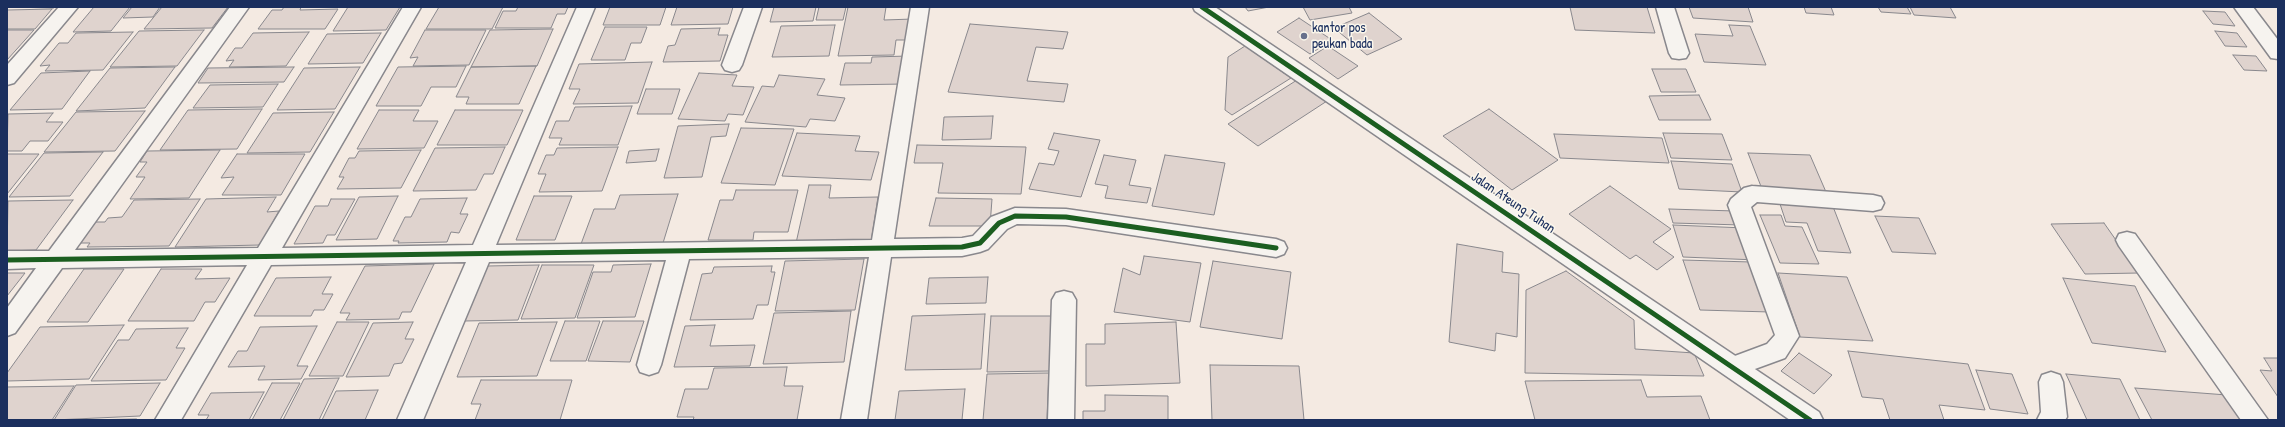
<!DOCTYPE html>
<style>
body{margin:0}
#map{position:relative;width:2285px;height:427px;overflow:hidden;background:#f4eae2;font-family:"Patrick Hand",sans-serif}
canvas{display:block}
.frame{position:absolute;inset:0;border:8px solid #1b2f5e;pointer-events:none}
</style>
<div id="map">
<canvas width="2285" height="427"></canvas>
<div class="frame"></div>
</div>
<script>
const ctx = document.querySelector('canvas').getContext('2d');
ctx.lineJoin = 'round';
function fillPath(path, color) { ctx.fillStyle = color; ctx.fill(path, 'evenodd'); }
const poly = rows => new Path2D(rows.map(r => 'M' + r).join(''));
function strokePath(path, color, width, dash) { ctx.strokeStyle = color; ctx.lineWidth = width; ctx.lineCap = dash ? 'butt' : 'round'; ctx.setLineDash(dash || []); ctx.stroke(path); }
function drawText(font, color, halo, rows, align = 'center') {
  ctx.font = font + ' "Patrick Hand",sans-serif'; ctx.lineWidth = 3; ctx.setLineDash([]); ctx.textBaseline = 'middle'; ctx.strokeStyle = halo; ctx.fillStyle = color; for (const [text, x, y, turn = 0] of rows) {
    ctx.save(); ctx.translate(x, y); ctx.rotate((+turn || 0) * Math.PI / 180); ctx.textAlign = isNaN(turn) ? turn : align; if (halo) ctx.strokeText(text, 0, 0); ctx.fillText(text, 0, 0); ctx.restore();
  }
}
const building = poly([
 [7,7,55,7,54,8,7,7],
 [94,7,130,7,111,31,73,32,94,7],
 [132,7,160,7,153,17,123,18,132,7],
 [162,7,228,7,212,28,144,29,162,7],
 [284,7,301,7,300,10,338,9,325,29,258,29,272,10,282,10,284,7],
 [348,7,400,7,386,30,333,31,348,7],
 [439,7,503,7,492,29,426,29,439,7],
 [518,7,568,7,565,14,557,14,551,28,495,28,503,11,516,11,518,7],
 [610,7,666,7,660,25,603,25,610,7],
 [677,7,733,7,728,24,671,25,677,7],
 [774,7,816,7,813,21,770,22,774,7],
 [819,7,846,7,843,20,816,20,819,7],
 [848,7,886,7,884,20,913,19,909,40,896,40,894,55,838,56,848,7],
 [1245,7,1269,7,1248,11,1245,7],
 [1303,7,1349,7,1352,13,1310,20,1303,7],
 [1570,7,1647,7,1655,33,1575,30,1570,7],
 [1689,7,1748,7,1753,22,1693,18,1689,7],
 [1804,7,1831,7,1834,15,1806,13,1804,7],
 [1878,7,1907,7,1911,14,1881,12,1878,7],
 [1910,7,1950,7,1956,18,1914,15,1910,7],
 [52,9,35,29,7,29,7,10,52,9],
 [2203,11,2225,12,2235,26,2213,24,2203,11],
 [1369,13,1402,39,1367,55,1334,28,1369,13],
 [1299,18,1332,40,1310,54,1277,32,1299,18],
 [970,24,1068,32,1063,49,1036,47,1027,81,1068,84,1064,102,948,92,970,24],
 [835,25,829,56,772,57,781,26,835,25],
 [1729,25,1750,26,1766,65,1704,62,1695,34,1733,36,1729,25],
 [605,27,647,27,641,43,631,43,625,60,591,60,605,27],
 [720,28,718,35,728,35,720,61,663,62,668,46,675,45,681,29,720,28],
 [553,29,537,66,471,67,490,30,553,29],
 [7,30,34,30,7,60,7,30],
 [204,30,177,66,110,67,139,31,204,30],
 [425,30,486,30,469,65,413,66,418,57,410,58,425,30],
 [2215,31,2237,33,2247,47,2225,46,2215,31],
 [133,32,103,70,45,71,50,65,40,66,59,43,68,43,76,33,133,32],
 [309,32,286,66,229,67,234,60,226,61,235,48,242,48,253,33,309,32],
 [381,33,363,63,308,64,327,34,381,33],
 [1245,46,1291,78,1232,115,1225,110,1228,57,1245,46],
 [1328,46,1358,66,1338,79,1309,58,1328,46],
 [2233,55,2256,56,2267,71,2244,70,2233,55],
 [909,56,905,84,840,85,845,63,871,63,872,57,909,56],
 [652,62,638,103,573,104,580,89,569,89,579,64,652,62],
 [466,66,456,87,431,87,421,106,376,106,398,67,466,66],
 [536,66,519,104,466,104,469,97,456,97,471,67,536,66],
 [175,67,145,108,76,111,110,68,175,67],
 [294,67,284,82,198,83,208,68,294,67],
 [360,67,335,109,277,110,304,68,360,67],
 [1652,69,1686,69,1696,92,1661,92,1652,69],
 [90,71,62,109,10,110,41,73,90,71],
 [699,73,737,75,732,86,754,87,743,115,728,114,725,121,678,119,699,73],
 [779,75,825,79,817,95,845,98,835,121,810,119,806,127,745,122,762,86,774,87,779,75],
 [1297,80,1327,101,1258,146,1228,124,1297,80],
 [278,84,263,107,193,108,210,85,278,84],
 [646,89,680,89,672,114,637,114,646,89],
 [1699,95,1711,120,1659,120,1649,96,1699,95],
 [632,106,618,145,559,145,562,138,549,138,556,121,569,121,575,107,632,106],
 [262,109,237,149,160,150,188,110,262,109],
 [1489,109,1558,160,1512,190,1443,136,1489,109],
 [379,110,419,110,413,121,438,121,424,148,357,149,379,110],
 [455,110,523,110,507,145,437,145,455,110],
 [145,111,115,151,44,152,76,112,145,111],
 [334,112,310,152,247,153,273,113,334,112],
 [53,113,46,122,63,122,48,141,30,141,22,151,7,151,8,114,53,113],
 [993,116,991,139,942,140,944,117,993,116],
 [729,124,726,136,711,137,702,177,664,178,678,126,729,124],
 [741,128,794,129,775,185,721,183,741,128],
 [797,133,860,136,855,151,879,152,871,180,782,176,797,133],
 [1054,133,1100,140,1081,197,1029,189,1039,163,1054,165,1059,151,1048,149,1054,133],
 [1663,133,1722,134,1732,160,1671,158,1663,133],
 [1554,134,1662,138,1669,163,1560,158,1554,134],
 [917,145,1026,147,1021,194,938,193,943,163,914,163,917,145],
 [505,147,493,174,484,174,476,190,413,191,435,148,505,147],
 [618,147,602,191,539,192,546,174,538,174,546,155,554,155,557,148,618,147],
 [659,149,656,161,626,163,629,151,659,149],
 [220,150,189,198,130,199,145,177,136,177,147,162,140,162,147,151,220,150],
 [421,150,401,188,337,189,344,177,339,177,349,158,355,158,359,151,421,150],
 [103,152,70,196,9,197,44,153,103,152],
 [1748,153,1810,155,1826,192,1762,189,1748,153],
 [7,154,39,154,7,194,7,154],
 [237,154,305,154,281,195,222,195,234,177,221,178,237,154],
 [1104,155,1136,160,1129,185,1151,188,1147,203,1105,198,1108,186,1095,184,1104,155],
 [1165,155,1225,163,1214,215,1152,206,1165,155],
 [1671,161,1732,164,1742,192,1679,189,1671,161],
 [809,185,831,185,829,198,878,197,871,242,796,243,809,185],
 [1610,186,1671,229,1653,242,1674,257,1657,270,1636,255,1630,259,1569,214,1610,186],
 [736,190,798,190,788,232,754,232,753,240,708,240,720,200,733,200,736,190],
 [678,194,663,243,581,244,594,209,615,209,620,195,678,194],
 [398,196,377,239,336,240,359,197,398,196],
 [534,196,572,196,555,240,516,240,534,196],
 [276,197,267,212,279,211,260,245,175,247,206,199,276,197],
 [467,198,460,214,468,214,459,233,451,232,447,242,398,243,399,241,393,241,405,217,411,217,420,199,467,198],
 [936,198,992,199,990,226,929,226,936,198],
 [200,199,169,246,87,247,90,243,79,243,94,222,105,222,108,218,122,217,134,200,200,199],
 [331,199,355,199,335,235,327,235,323,243,294,244,315,206,328,206,331,199],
 [73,200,36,250,7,251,8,201,73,200],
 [1779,201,1832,204,1851,253,1818,251,1807,223,1786,222,1779,201],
 [1669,209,1735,211,1741,225,1673,223,1669,209],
 [1760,215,1781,215,1785,226,1802,227,1819,264,1780,263,1760,215],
 [1875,216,1919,218,1936,254,1892,252,1875,216],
 [2104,223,2139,273,2085,274,2051,224,2104,223],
 [1673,225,1745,228,1757,260,1683,257,1673,225],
 [1457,244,1503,252,1502,272,1519,274,1517,337,1496,333,1495,351,1449,342,1457,244],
 [1144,256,1201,263,1190,322,1114,312,1123,268,1140,275,1144,256],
 [864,259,855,310,775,311,785,261,864,259],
 [1683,260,1751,262,1770,312,1700,310,1683,260],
 [1213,261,1291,272,1282,339,1200,327,1213,261],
 [434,264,411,312,402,312,399,319,346,320,350,313,340,313,365,266,434,264],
 [651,264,635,317,577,318,593,272,611,272,613,265,651,264],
 [539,265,518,320,464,321,487,266,539,265],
 [542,265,594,265,575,318,521,319,542,265],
 [772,266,771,272,775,272,768,305,757,305,753,319,690,320,702,274,712,273,714,267,772,266],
 [84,269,124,269,88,322,47,322,84,269],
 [161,269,202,269,195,279,230,278,215,302,205,302,194,321,128,321,161,269],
 [1566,271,1634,320,1635,349,1694,353,1704,376,1525,373,1526,290,1566,271],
 [7,273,25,273,7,296,7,273],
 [1778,273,1847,277,1873,341,1800,337,1778,273],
 [331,277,322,294,333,294,324,310,314,310,311,316,254,316,276,278,331,277],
 [988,277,986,303,926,304,929,278,988,277],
 [2063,278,2135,286,2166,352,2092,343,2063,278],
 [851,311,844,362,763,364,774,313,851,311],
 [985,314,981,369,905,370,912,316,985,314],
 [991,316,1052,316,1050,371,987,372,991,316],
 [565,321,600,321,586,361,550,361,565,321],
 [603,321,644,321,630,362,588,361,603,321],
 [337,322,369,322,343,376,309,376,337,322],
 [413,322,405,339,414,339,402,363,394,364,389,376,346,377,373,323,413,322],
 [557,322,537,376,457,377,479,323,557,322],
 [1176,322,1180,383,1086,386,1086,344,1105,344,1105,324,1176,322],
 [124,325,89,379,7,381,7,373,40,327,124,325],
 [715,325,710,346,755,345,750,366,674,367,685,326,715,325],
 [317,326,297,366,308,366,301,379,258,380,265,366,228,367,238,351,247,351,260,327,317,326],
 [188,328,176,348,185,348,166,380,91,381,118,340,129,340,136,329,188,328],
 [1848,351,1968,364,1985,410,1939,405,1944,420,1890,420,1883,399,1862,397,1848,351],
 [1799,353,1832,375,1814,394,1781,371,1799,353],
 [2264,358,2278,358,2278,397,2260,370,2272,371,2264,358],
 [1210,365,1299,366,1304,420,1212,420,1210,365],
 [787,367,784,386,803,386,797,420,693,420,694,417,677,417,685,389,708,389,714,368,787,367],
 [1976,370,2012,374,2028,414,1990,409,1976,370],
 [1049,373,1047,420,983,420,987,374,1049,373],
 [2066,374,2120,379,2140,420,2087,420,2066,374],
 [339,378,319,420,283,420,304,379,339,378],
 [481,380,572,380,560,420,475,420,481,404,471,404,481,380],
 [1641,380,1647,397,1701,396,1710,420,1535,420,1525,381,1641,380],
 [160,383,140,416,54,420,76,385,160,383],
 [272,383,300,383,280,420,252,420,272,383],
 [74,386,52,420,7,420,7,387,74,386],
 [2135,388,2227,395,2242,420,2152,420,2135,388],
 [965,389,962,420,895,420,899,391,965,389],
 [378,390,365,420,322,420,336,391,378,390],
 [264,392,249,420,206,420,209,415,198,415,211,393,264,392],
 [1105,395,1168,396,1168,420,1083,420,1083,411,1105,411,1105,395],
 [136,419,135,420,81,420,82,420,136,419]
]);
const minor = poly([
 [59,7,78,7,14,83,7,85,7,65,59,7],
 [230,7,249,7,75,250,258,248,403,7,421,7,282,248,473,245,577,7,595,7,496,245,872,240,911,7,929,7,894,239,962,238,973,236,991,217,1015,208,1066,209,1276,239,1284,242,1287,248,1284,254,1276,257,1066,225,1017,224,1007,229,988,249,980,252,962,256,891,257,867,420,841,420,869,257,689,259,661,365,658,372,649,375,640,372,637,365,666,260,489,262,423,420,397,420,466,262,271,265,181,420,155,420,247,265,62,268,15,333,7,336,7,308,36,268,7,269,7,251,49,251,230,7],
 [744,7,762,7,742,65,739,70,732,72,725,70,722,65,744,7],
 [1656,7,1674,7,1689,53,1686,58,1679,59,1672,58,1669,53,1656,7],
 [2234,7,2253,7,2278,40,2278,59,2271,58,2234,7],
 [1752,186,1873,195,1881,197,1884,203,1881,209,1873,211,1757,202,1751,207,1799,336,1785,358,1733,377,1724,374,1721,367,1724,360,1767,344,1775,335,1728,205,1731,199,1744,188,1752,186],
 [2127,232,2135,234,2268,420,2241,420,2119,246,2116,240,2119,234,2127,232],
 [1064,291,1072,293,1076,300,1074,420,1048,420,1052,300,1056,293,1064,291],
 [2051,372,2060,375,2063,382,2067,417,2065,420,2037,420,2041,412,2039,382,2042,375,2051,372]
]);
const tertiary = poly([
 [1193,7,1215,7,1819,412,1823,420,1790,420,1195,11,1193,7]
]);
const cycleway = poly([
 [1202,7,1810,420],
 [7,260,962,247,980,243,999,223,1015,216,1066,217,1276,248]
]);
const markers = [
 [1304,36,4,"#67708c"]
];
const poiNames = [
 ["kantor pos",1312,28],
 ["peukan bada",1312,44]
];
const streetNames = [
 ["Jalan Ateung Tuhan",1513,203,34]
];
fillPath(building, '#dfd3ce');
strokePath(building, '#89888d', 1);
strokePath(minor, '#89888d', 3);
strokePath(tertiary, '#89888d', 3);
fillPath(minor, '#f6f3ef');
fillPath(tertiary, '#f6f3ef');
strokePath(cycleway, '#1b5e20', 5);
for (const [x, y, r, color] of markers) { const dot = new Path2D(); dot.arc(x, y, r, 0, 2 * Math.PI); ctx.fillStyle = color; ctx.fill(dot); strokePath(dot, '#fbf7ec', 1.5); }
drawText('14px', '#1b2f5e', '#fbf7ec', poiNames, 'left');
drawText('14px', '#1b2f5e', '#fbf7ec', streetNames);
</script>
